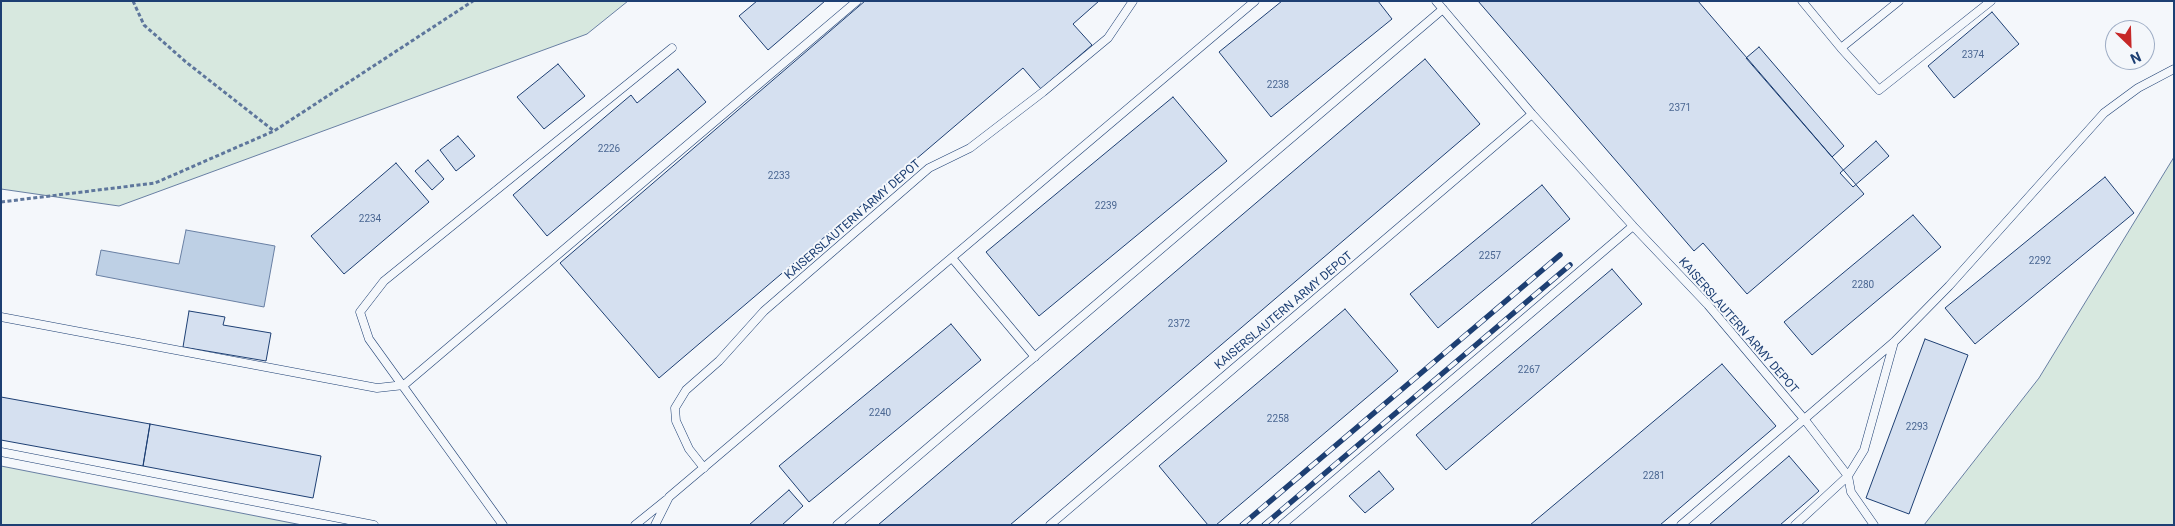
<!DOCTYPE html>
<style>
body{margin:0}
#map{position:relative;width:2175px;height:526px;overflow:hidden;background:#f4f7fb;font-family:Roboto,sans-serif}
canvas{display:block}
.frame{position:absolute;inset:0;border:2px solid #1d3f73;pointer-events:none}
.north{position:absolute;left:2105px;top:20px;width:50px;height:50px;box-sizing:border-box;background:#f4f7fb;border:1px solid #9eadc5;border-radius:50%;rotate:156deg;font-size:14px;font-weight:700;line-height:20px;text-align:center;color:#1d3f73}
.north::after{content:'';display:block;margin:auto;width:18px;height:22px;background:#c62828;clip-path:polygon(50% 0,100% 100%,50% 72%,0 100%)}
</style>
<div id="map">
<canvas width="2175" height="526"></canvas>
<div class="frame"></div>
<div class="north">N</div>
</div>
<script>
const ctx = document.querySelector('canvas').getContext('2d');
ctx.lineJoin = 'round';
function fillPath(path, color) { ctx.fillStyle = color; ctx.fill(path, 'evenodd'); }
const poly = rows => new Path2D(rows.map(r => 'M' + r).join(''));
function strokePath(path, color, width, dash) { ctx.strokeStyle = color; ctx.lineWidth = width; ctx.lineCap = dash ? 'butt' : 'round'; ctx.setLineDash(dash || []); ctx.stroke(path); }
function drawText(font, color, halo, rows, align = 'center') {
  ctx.font = font + ' Roboto,sans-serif'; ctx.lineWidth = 4; ctx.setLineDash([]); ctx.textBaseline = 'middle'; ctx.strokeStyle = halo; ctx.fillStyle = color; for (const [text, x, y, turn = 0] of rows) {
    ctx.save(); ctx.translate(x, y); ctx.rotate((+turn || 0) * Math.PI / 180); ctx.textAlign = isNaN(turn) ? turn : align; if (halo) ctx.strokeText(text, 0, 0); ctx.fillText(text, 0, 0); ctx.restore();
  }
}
const green = poly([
 [1,1,628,1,587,34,119,206,1,189,1,1],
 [2174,157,2174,525,1924,525,2039,378,2174,157],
 [1,466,302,525,1,525,1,466]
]);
const water = poly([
 [186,230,275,246,264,307,96,275,101,250,179,264,186,230]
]);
const building = poly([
 [757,1,825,1,768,50,739,16,757,1],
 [865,1,1099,1,1073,24,1092,45,1041,89,1023,68,659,378,560,263,865,1],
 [1282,1,1378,1,1392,19,1271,117,1219,52,1282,1],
 [1478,1,1698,1,1864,194,1747,294,1703,243,1694,251,1478,1],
 [1992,12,2019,44,1954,98,1928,66,1992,12],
 [1759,47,1844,146,1832,157,1746,58,1759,47],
 [1425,59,1480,124,1010,525,878,525,1425,59],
 [558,64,585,96,544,129,517,97,558,64],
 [678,69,706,102,547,236,513,195,631,95,637,103,678,69],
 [1173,97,1227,161,1039,316,986,252,1173,97],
 [458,136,475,156,456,171,440,150,458,136],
 [1876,141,1889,156,1853,187,1840,173,1876,141],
 [428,160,444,179,432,190,415,171,428,160],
 [396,163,429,202,344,274,311,236,396,163],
 [2105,177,2134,213,1975,344,1945,308,2105,177],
 [1542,185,1570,219,1438,328,1410,294,1542,185],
 [1913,215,1941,247,1812,355,1784,322,1913,215],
 [1612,269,1642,304,1446,470,1416,435,1612,269],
 [1345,309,1398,371,1216,525,1208,525,1159,466,1345,309],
 [189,311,225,317,223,325,271,333,266,361,183,347,189,311],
 [951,324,981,360,809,502,779,466,951,324],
 [1925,339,1968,355,1909,514,1866,498,1925,339],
 [1722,364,1776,426,1660,525,1530,525,1722,364],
 [1,397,150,424,143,466,1,440,1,397],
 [150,424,321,456,313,498,143,466,150,424],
 [1789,456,1819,491,1780,525,1709,525,1789,456],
 [1379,471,1394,489,1365,513,1349,496,1379,471],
 [789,490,803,506,782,525,749,525,789,490]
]);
const path = poly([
 [133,1,144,25,186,62,274,131],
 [1,202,155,183,274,131,473,1]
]);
const service = poly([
 [1436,1,1532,114,1633,226,1708,305,1805,420,1848,476,1851,492,1874,525],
 [1802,1,1841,48],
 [1899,1,1841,48,1879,90,1991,1],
 [952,258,1035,357],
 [1,317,377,388,404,385],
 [404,385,857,1],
 [1,452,374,525],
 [704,468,689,449,676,421,675,408,686,390,719,361,764,311,929,168,970,148,1043,92,1108,38,1133,1],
 [503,525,369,339,360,312,384,281,672,48],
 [635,525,666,500],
 [655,525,669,497,1255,1],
 [837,525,1443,9],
 [1050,525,1532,114],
 [1282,525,1633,226],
 [1681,525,1894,342,1949,286,2104,113,2138,88,2174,69],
 [1795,525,1848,476,1864,450,1894,342]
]);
const rail = poly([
 [1242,525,1560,255],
 [1264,525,1570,265]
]);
const numberNames = [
 ["2374",1973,55],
 ["2238",1278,85],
 ["2371",1680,108],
 ["2226",609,149],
 ["2233",779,176],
 ["2239",1106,206],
 ["2234",370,219],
 ["2257",1490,256],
 ["2292",2040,261],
 ["2280",1863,285],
 ["2372",1179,324],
 ["2267",1529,370],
 ["2240",880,413],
 ["2258",1278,419],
 ["2293",1917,427],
 ["2281",1654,476]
];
const streetNames = [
 ["KAISERSLAUTERN ARMY DEPOT",853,220,-41],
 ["KAISERSLAUTERN ARMY DEPOT",1284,311,-40],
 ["KAISERSLAUTERN ARMY DEPOT",1738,326,49]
];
fillPath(green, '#d7e8df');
strokePath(green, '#687fa3', 1);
fillPath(water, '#bed0e5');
strokePath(water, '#687fa3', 1);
fillPath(building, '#d5e0f0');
strokePath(building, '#1d3f73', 1);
strokePath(service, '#1d3f73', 9);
strokePath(path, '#5e769c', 3, [4, 2.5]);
strokePath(service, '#f4f7fb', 8);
strokePath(rail, '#1d3f73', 5.5);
strokePath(rail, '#f4f7fb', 4, [11]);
drawText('10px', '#4b6792', null, numberNames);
drawText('12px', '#1d3f73', '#f4f7fb', streetNames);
</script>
